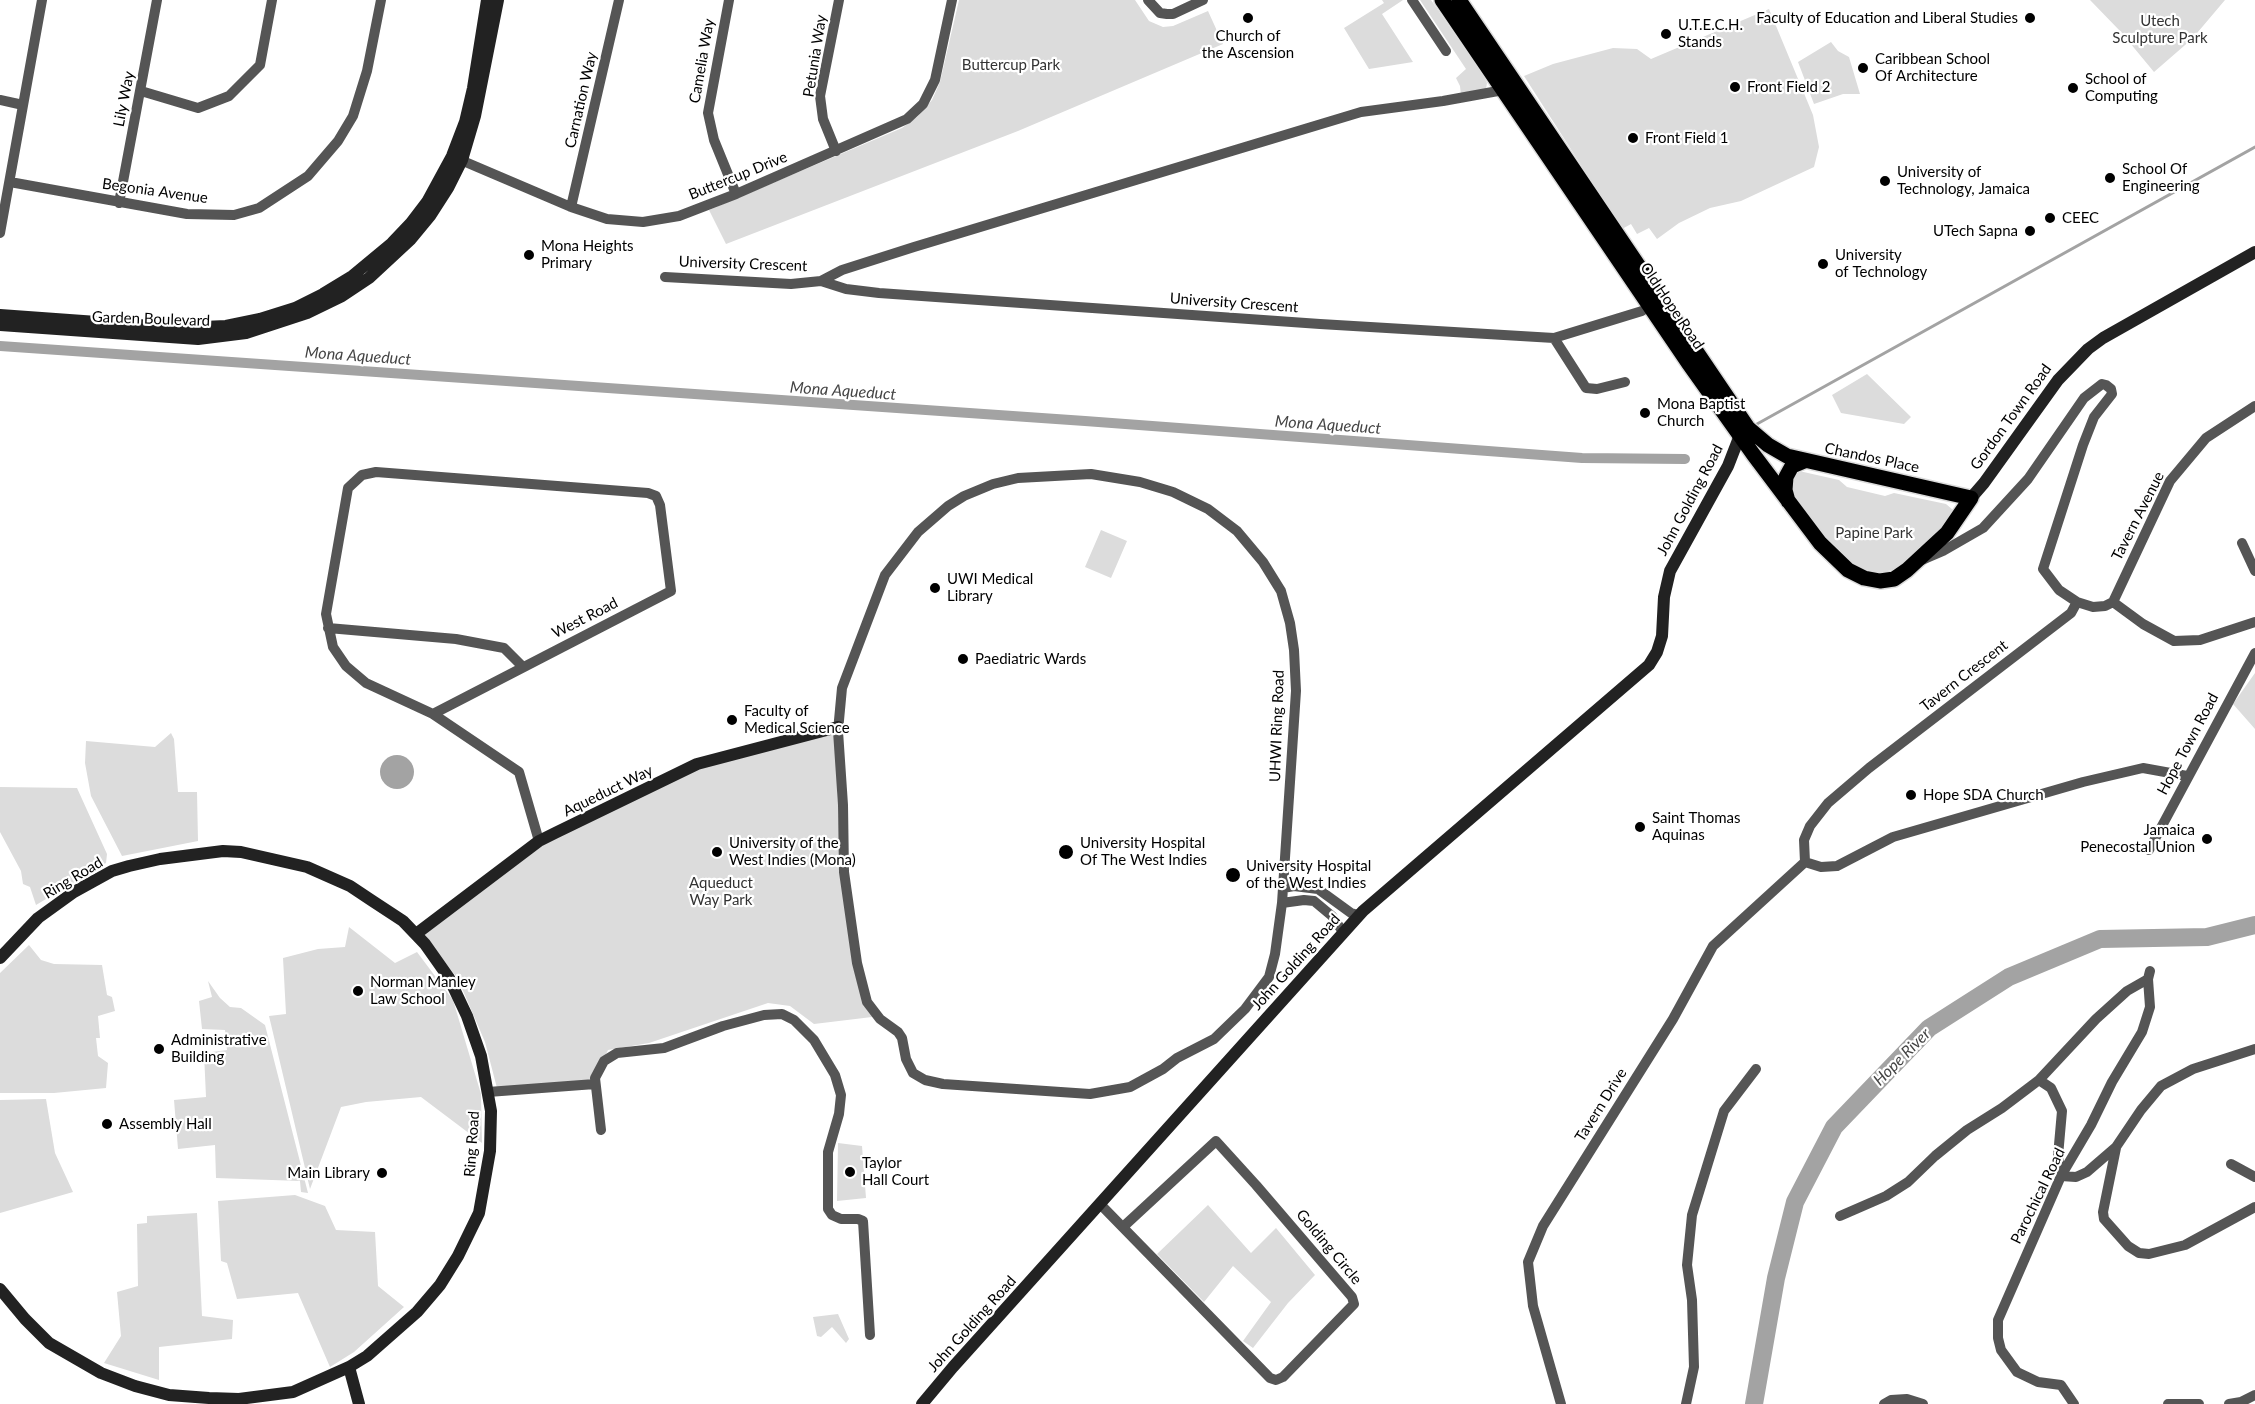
<!DOCTYPE html>
<style>
body{margin:0}
canvas{display:block;background:#fff}
</style>
<canvas width="2255" height="1404"></canvas>
<script>
const ctx = document.querySelector('canvas').getContext('2d');
ctx.lineJoin = 'round';
function fillPath(path, color) { ctx.fillStyle = color; ctx.fill(path, 'evenodd'); }
const poly = rows => new Path2D(rows.map(r => 'M' + r).join(''));
function strokePath(path, color, width, dash) { ctx.strokeStyle = color; ctx.lineWidth = width; ctx.lineCap = dash ? 'butt' : 'round'; ctx.setLineDash(dash || []); ctx.stroke(path); }
function drawText(font, color, halo, rows, align = 'center') {
  ctx.font = font + ' Lato,sans-serif'; ctx.lineWidth = 4.5; ctx.setLineDash([]); ctx.textBaseline = 'middle'; ctx.strokeStyle = halo; ctx.fillStyle = color; for (const [text, x, y, turn = 0] of rows) {
    ctx.save(); ctx.translate(x, y); ctx.rotate((+turn || 0) * Math.PI / 180); ctx.textAlign = isNaN(turn) ? turn : align; if (halo) ctx.strokeText(text, 0, 0); ctx.fillText(text, 0, 0); ctx.restore();
  }
}
const green = poly([
 [959,0,1135,0,1149,21,1163,27,1173,26,1208,11,1223,44,1018,131,726,244,709,210,902,128,917,117,932,100,940,82],
 [1382,0,1403,0,1382,14,1413,62,1369,69,1344,28,1384,3],
 [1420,0,1431,0,1483,75,1487,83,1486,89,1461,95,1460,86,1456,78,1466,69],
 [2090,0,2225,0,2192,39,2154,72,2120,31],
 [1769,9,1813,115,1819,147,1814,167,1741,201,1710,208,1679,223,1657,239,1649,228,1637,234,1631,224,1622,229,1524,76,1553,64,1613,48,1637,49,1651,59],
 [1831,42,1838,51,1849,57,1860,94,1843,94,1814,104,1798,62],
 [1867,374,1911,417,1904,424,1841,413,1832,395],
 [1799,471,1839,480,1847,487,1885,496,1894,493,1946,504,1953,510,1952,521,1912,559,1898,568,1881,573,1857,570,1829,546,1789,487,1794,475],
 [1101,530,1127,541,1111,578,1085,567],
 [2255,673,2255,729,2233,704],
 [835,731,840,853,872,1017,814,1024,790,1006,768,1003,649,1043,608,1050,592,1082,497,1088,485,1042,458,979,423,934,551,839,699,766],
 [171,733,174,739,178,792,197,792,198,841,122,856,91,796,85,763,86,741,155,747],
 [0,787,77,788,107,854,106,863,36,905,30,887,23,884,21,871,0,832],
 [349,927,395,963,417,952,453,1000,481,1094,482,1143,421,1097,366,1102,341,1107,310,1189,269,1016,286,1014,283,958,318,949,345,947],
 [29,945,41,960,54,964,102,965,107,995,112,997,115,1011,98,1016,100,1038,96,1038,98,1056,108,1063,106,1088,54,1093,0,1093,0,973],
 [208,981,220,998,230,1007,241,1008,265,1025,308,1193,301,1192,300,1181,216,1178,215,1145,178,1149,174,1100,206,1097,204,1053,227,1050,225,1030,202,1029,199,1001,212,997],
 [46,1099,55,1153,73,1192,0,1213,0,1100],
 [838,1143,862,1146,866,1198,837,1201],
 [295,1195,325,1206,336,1230,375,1232,378,1286,404,1307,354,1352,330,1367,298,1293,237,1299,227,1263,221,1261,218,1201],
 [1208,1205,1251,1253,1276,1228,1315,1275,1288,1303,1253,1348,1243,1341,1271,1302,1233,1266,1204,1302,1157,1254],
 [197,1213,202,1316,233,1320,232,1339,159,1347,159,1380,104,1363,121,1336,117,1292,138,1286,137,1224,147,1223,147,1216],
 [838,1314,849,1339,846,1343,832,1327,821,1337,817,1336,813,1317]
]);
const water = poly([
 '380 772a17 17 0 1 1 34 0a17 17 0 1 1-34 0Z'
]);
const stream = poly([
 [1757,424,2255,147]
]);
const canal = poly([
 [0,346,1085,421,1582,458,1685,459]
]);
const river = poly([
 [1754,1404,1776,1278,1795,1202,1834,1127,1929,1028,2009,977,2100,939,2207,937,2255,925]
]);
const street = poly([
 [729,0,708,113,714,140,736,194],
 [1148,0,1160,13,1167,14,1173,14,1203,0],
 [1412,0,1446,51],
 [141,91,198,108,229,96,260,65,272,0],
 [0,100,23,105],
 [836,151,823,119,820,96,839,0],
 [456,158,571,207,607,219,643,222,679,216,736,194,907,119,923,104,935,80,952,0],
 [10,182,187,214,234,215,259,208,308,176,338,141,353,116,367,71,381,0],
 [119,203,157,0],
 [571,207,619,0],
 [0,233,42,0],
 [665,277,791,284,821,281,842,270,914,247,1361,112,1443,101,1509,89],
 [821,281,846,289,879,293,1320,324,1554,338,1642,311],
 [1554,338,1586,388,1597,389,1625,382],
 [1091,474,1140,482,1173,492,1208,509,1237,531,1263,562,1281,591,1290,623,1294,650,1296,691,1282,903,1275,954,1269,977,1245,1009,1214,1039,1177,1058,1163,1069,1130,1087,1090,1094,943,1084,925,1080,913,1073,906,1059,902,1038,898,1032,880,1019,867,1002,857,963,844,872,843,805,838,731,842,688,885,575,918,532,948,506,964,496,993,484,1018,478,1091,474],
 [2242,543,2255,571],
 [2077,602,2093,607,2105,606,2113,602,2143,624,2174,641,2200,640,2255,622],
 [2113,602,2170,481,2206,438,2255,406],
 [328,628,456,639,504,648,523,667],
 [433,714,671,591,660,505,656,496,648,493,376,472,362,475,348,488,326,614,333,647,346,666,366,683,433,714,519,772,539,841],
 [2149,850,2255,653],
 [1805,862,1804,840,1810,826,1828,803,1869,768,2071,613,2077,602,2059,590,2043,569,2083,445,2094,417,2112,394,2111,389,2106,385,2102,384,2084,398,2028,479,1983,528,1943,551,1922,560],
 [1805,862,1821,867,1837,866,1893,837,2083,782,2143,768,2187,776],
 [1283,888,1294,886,1318,889,1351,913,1358,915],
 [1282,903,1304,900,1314,901,1332,916,1343,932],
 [2039,1080,2051,1088,2062,1111,2058,1156,2061,1176,2076,1177,2087,1172,2116,1147,2141,1110,2161,1086,2193,1069,2255,1049],
 [488,1092,595,1084],
 [601,1130,595,1078,604,1061,617,1053,664,1048,723,1026,764,1015,782,1014,794,1020,814,1040,835,1075,841,1095,839,1114,828,1152,828,1209,832,1215,841,1219,858,1219,863,1221,870,1335],
 [2116,1148,2103,1212,2104,1219,2128,1246,2139,1253,2149,1254,2185,1245,2255,1207],
 [2231,1164,2255,1177],
 [1100,1204,1270,1378,1276,1380,1283,1377,1354,1304,1352,1297,1256,1185,1216,1141,1123,1227],
 [1840,1216,1886,1196,1908,1182,1935,1156,1967,1130,2002,1108,2039,1080,2096,1019,2127,991,2148,979],
 [1561,1404,1533,1306,1528,1262,1543,1226,1673,1019,1713,946,1805,862],
 [1686,1404,1694,1367,1692,1300,1687,1265,1692,1215,1724,1111,1756,1069],
 [1884,1404,1891,1400,1907,1399,1923,1404],
 [2074,1404,2061,1385,2038,1382,2017,1372,2001,1350,1998,1338,1998,1320,2061,1176,2091,1125,2112,1082,2142,1032,2150,1007,2148,979,2150,971],
 [2168,1404,2199,1404],
 [2229,1404,2241,1402,2255,1395]
]);
const secondary = poly([
 [0,315,180,328,226,326,260,319,295,308,323,294,351,277,392,243,411,223,427,202,452,156,465,122,473,88,487,0],
 [0,325,198,339,246,333,307,313,342,296,369,278,411,239,430,216,448,188,462,160,475,116,498,0],
 [1971,498,1984,483,2058,380,2088,349,2103,338,2255,252],
 [416,934,539,841,555,833,697,764,838,727],
 [0,958,38,918,74,892,112,871,129,866,160,859,223,851,241,852,307,867,350,886,371,900,403,921,425,944,449,978,467,1016,481,1056,491,1111,490,1151,479,1213,458,1256,440,1285,417,1312,367,1356,349,1367,293,1392,239,1399,209,1398,169,1395,135,1386,101,1373,49,1343,25,1319,0,1289],
 [349,1367,359,1404],
 [922,1404,953,1367,1363,911,1649,665,1657,652,1662,636,1664,597,1670,571,1728,466,1742,430]
]);
const primary = poly([
 [1442,0,1689,364,1753,454,1820,543,1848,570,1864,578,1880,581,1894,579,1907,570,1947,533,1971,498,1787,456,1768,445,1748,428,1459,0],
 [1788,501,1785,490,1786,477,1792,466,1804,461]
]);
const markers = [
 [1248,18,6,"#000"],
 [2030,18,6,"#000"],
 [1666,34,6,"#000"],
 [1863,68,6,"#000"],
 [1735,87,6,"#000"],
 [2073,88,6,"#000"],
 [1633,138,6,"#000"],
 [2110,178,6,"#000"],
 [1885,181,6,"#000"],
 [2050,218,6,"#000"],
 [2030,231,6,"#000"],
 [529,255,6,"#000"],
 [1823,264,6,"#000"],
 [1645,413,6,"#000"],
 [935,588,6,"#000"],
 [963,659,6,"#000"],
 [732,720,6,"#000"],
 [1911,795,6,"#000"],
 [1640,827,6,"#000"],
 [2207,839,6,"#000"],
 [717,852,6,"#000"],
 [1066,852,8,"#000"],
 [1233,875,8,"#000"],
 [358,991,6,"#000"],
 [159,1049,6,"#000"],
 [107,1124,6,"#000"],
 [850,1172,6,"#000"],
 [382,1173,6,"#000"]
];
const poiNames = [
 ["Faculty of Education and Liberal Studies",2018,18,"right"],
 ["U.T.E.C.H.",1678,25],
 ["Stands",1678,42],
 ["Church of",1248,36,"center"],
 ["the Ascension",1248,53,"center"],
 ["Caribbean School",1875,59],
 ["Of Architecture",1875,76],
 ["School of",2085,79],
 ["Computing",2085,96],
 ["Front Field 2",1747,87],
 ["Front Field 1",1645,138],
 ["School Of",2122,169],
 ["Engineering",2122,186],
 ["University of",1897,172],
 ["Technology, Jamaica",1897,189],
 ["CEEC",2062,218],
 ["UTech Sapna",2018,231,"right"],
 ["Mona Heights",541,246],
 ["Primary",541,263],
 ["University",1835,255],
 ["of Technology",1835,272],
 ["Mona Baptist",1657,404],
 ["Church",1657,421],
 ["UWI Medical",947,579],
 ["Library",947,596],
 ["Paediatric Wards",975,659],
 ["Faculty of",744,711],
 ["Medical Science",744,728],
 ["Hope SDA Church",1923,795],
 ["Saint Thomas",1652,818],
 ["Aquinas",1652,835],
 ["Jamaica",2195,830,"right"],
 ["Penecostal Union",2195,847,"right"],
 ["University of the",729,843],
 ["West Indies (Mona)",729,860],
 ["University Hospital",1080,843],
 ["Of The West Indies",1080,860],
 ["University Hospital",1246,866],
 ["of the West Indies",1246,883],
 ["Norman Manley",370,982],
 ["Law School",370,999],
 ["Administrative",171,1040],
 ["Building",171,1057],
 ["Assembly Hall",119,1124],
 ["Taylor",862,1163],
 ["Hall Court",862,1180],
 ["Main Library",370,1173,"right"]
];
const parkNames = [
 ["Utech",2160,21],
 ["Sculpture Park",2160,38],
 ["Buttercup Park",1011,65],
 ["Papine Park",1874,533],
 ["Aqueduct",721,883],
 ["Way Park",721,900]
];
const streetNames = [
 ["Petunia Way",815,56,-81],
 ["Camelia Way",702,61,-80],
 ["Lily Way",124,99,-79],
 ["Carnation Way",581,100,-77],
 ["Buttercup Drive",738,176,-22],
 ["Begonia Avenue",155,191,8],
 ["University Crescent",743,264,2],
 ["University Crescent",1234,303,4],
 ["Old Hope Road",1672,306,56],
 ["Garden Boulevard",151,319,2],
 ["Gordon Town Road",2011,417,-54],
 ["Chandos Place",1872,458,12],
 ["John Golding Road",1690,500,-62],
 ["Tavern Avenue",2138,516,-63],
 ["West Road",585,618,-27],
 ["Tavern Crescent",1964,676,-38],
 ["UHWI Ring Road",1277,726,-88],
 ["Hope Town Road",2188,744,-62],
 ["Aqueduct Way",608,791,-26],
 ["Ring Road",73,878,-31],
 ["John Golding Road",1296,962,-48],
 ["Tavern Drive",1601,1105,-58],
 ["Ring Road",472,1144,-86],
 ["Parochical Road",2038,1196,-64],
 ["Golding Circle",1329,1247,50],
 ["John Golding Road",972,1324,-48]
];
const waterNames = [
 ["Mona Aqueduct",358,356,4],
 ["Mona Aqueduct",843,391,4],
 ["Mona Aqueduct",1328,425,4],
 ["Hope River",1902,1057,-45]
];
fillPath(green, '#dcdcdc');
fillPath(water, '#a3a3a3');
strokePath(stream, '#a3a3a3', 3);
strokePath(canal, '#a3a3a3', 10);
strokePath(river, '#a3a3a3', 18);
strokePath(primary, '#dbdbdb', 18);
strokePath(street, '#555', 10);
strokePath(secondary, '#222', 12);
strokePath(primary, '#000', 15);
for (const [x, y, r, color] of markers) { const dot = new Path2D(); dot.arc(x, y, r, 0, 2 * Math.PI); ctx.fillStyle = color; ctx.fill(dot); strokePath(dot, '#fff', 2); }
drawText('15px', '#000', '#fff', poiNames, 'left');
drawText('15px', '#333', '#fff', parkNames);
drawText('15px', '#000', '#fff', streetNames);
drawText('italic 16px', '#444', '#fff', waterNames);
</script>
